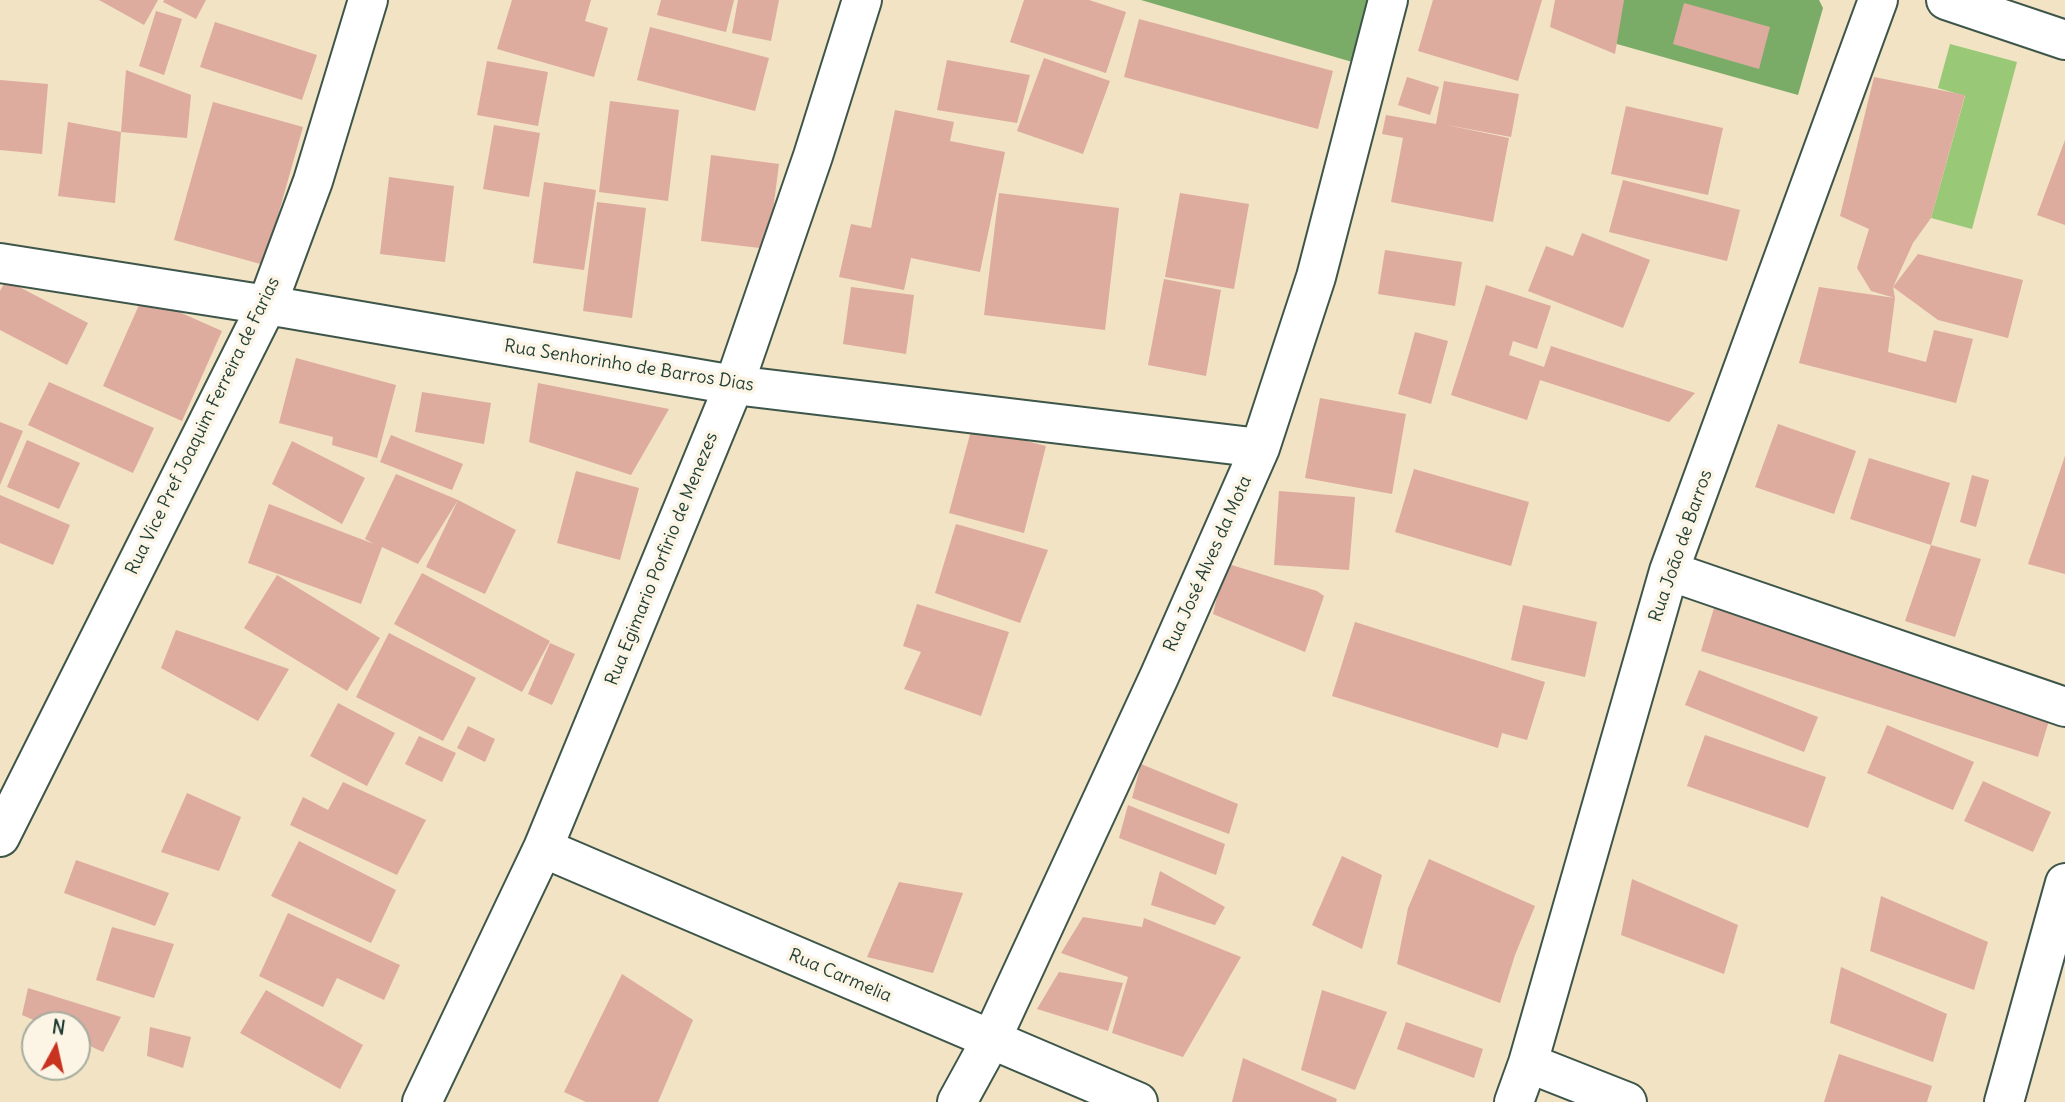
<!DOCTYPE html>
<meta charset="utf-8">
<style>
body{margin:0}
#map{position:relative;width:2065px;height:1102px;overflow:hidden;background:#f1e3c4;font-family:Delius,sans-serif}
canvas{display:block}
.north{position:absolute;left:21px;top:1011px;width:70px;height:70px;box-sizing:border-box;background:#fcf5e5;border:2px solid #a4ab9e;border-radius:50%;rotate:8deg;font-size:19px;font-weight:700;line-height:28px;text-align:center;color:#1f3d34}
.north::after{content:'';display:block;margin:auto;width:24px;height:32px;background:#c8321e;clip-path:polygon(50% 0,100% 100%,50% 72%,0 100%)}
</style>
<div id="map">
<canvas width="2065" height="1102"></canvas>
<div class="north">N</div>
</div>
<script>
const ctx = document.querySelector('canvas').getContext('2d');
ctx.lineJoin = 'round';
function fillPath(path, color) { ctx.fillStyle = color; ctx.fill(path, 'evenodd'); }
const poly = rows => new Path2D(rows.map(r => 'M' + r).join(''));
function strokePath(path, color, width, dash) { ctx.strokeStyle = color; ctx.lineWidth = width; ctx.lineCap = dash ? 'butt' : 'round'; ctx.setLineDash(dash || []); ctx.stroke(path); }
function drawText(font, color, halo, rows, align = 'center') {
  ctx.font = font + ' Delius,sans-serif'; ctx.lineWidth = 7; ctx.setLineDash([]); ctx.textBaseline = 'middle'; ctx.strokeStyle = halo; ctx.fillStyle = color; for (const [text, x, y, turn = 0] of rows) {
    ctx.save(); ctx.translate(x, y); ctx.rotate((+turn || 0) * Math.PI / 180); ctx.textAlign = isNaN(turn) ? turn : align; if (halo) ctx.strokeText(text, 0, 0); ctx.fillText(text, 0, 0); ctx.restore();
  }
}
const green = poly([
 [1950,44,2017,62,1972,229,1931,218,1965,96,1938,88]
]);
const forest = poly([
 [1141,0,1373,0,1359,64],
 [1595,0,1819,0,1823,8,1798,95,1585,35]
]);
const building = poly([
 [99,0,158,0,144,25],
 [164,0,206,0,196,19,163,2],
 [512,0,591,0,585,21,608,28,594,77,497,49],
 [661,0,734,0,726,32,657,15],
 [738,0,779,0,771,41,732,33],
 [1024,0,1089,0,1126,12,1106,73,1010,42],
 [1433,0,1542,0,1518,81,1418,51],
 [1555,0,1624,0,1615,54,1550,27],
 [1684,3,1770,27,1759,69,1673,44],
 [156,11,182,19,164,75,139,66],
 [1139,19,1333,71,1318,129,1124,77],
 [215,22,317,55,302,100,200,67],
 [650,27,769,58,755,111,637,80],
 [1044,58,1110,81,1083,154,1017,131],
 [947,60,1030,75,1017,123,937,110],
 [487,61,548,72,538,126,477,115],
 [126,70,191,95,187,138,121,132],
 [1407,77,1439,87,1430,115,1398,105],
 [1874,77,1965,95,1931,218,1913,243,1893,287,1895,298,1871,291,1857,268,1869,229,1840,216],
 [0,80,48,84,42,154,0,150],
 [1444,81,1519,94,1511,137,1442,124,1509,138,1493,222,1391,202,1403,138,1382,134,1386,115,1436,124],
 [610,101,679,110,668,201,599,192],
 [213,102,303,127,264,265,174,240],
 [1626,106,1723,128,1708,195,1611,174],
 [895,110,954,122,950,141,1005,152,980,272,911,258,904,290,839,277,851,224,871,228],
 [68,122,121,132,115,203,58,196],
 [494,125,540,133,529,197,483,189],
 [2065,140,2065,225,2037,215],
 [711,155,779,164,768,249,701,241],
 [389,177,454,186,445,262,380,254],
 [1623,180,1740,210,1727,261,1609,232],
 [544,182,596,190,584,270,533,263],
 [999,193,1119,208,1105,330,984,315],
 [1180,193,1249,204,1234,289,1165,277],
 [597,202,646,208,632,318,583,311],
 [1582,233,1650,260,1623,328,1528,291,1546,246,1573,256],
 [1385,250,1462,262,1455,306,1378,294],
 [1918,254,2023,280,2008,338,1938,320,1893,287],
 [1164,279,1221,290,1206,376,1148,365],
 [6,280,88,323,67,365,0,330,0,291],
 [1486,285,1551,306,1537,349,1513,341,1509,355,1544,367,1551,346,1695,393,1669,422,1540,380,1527,420,1451,395],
 [851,287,914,295,906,354,843,344],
 [1819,287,1895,298,1888,352,1926,362,1934,330,1973,339,1956,403,1799,363],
 [143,296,222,331,182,421,103,386],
 [1415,332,1448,341,1431,404,1398,394],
 [296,358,396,385,377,458,332,445,333,437,279,423],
 [49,382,154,428,133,473,28,425],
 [538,383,669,409,631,475,529,442],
 [422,392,491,403,484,444,415,432],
 [1320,398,1406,414,1392,494,1305,478],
 [0,422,23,431,0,485],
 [1778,424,1856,451,1834,514,1755,487],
 [972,427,1046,446,1024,533,949,513],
 [391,435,463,464,452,490,380,462],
 [27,440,80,463,59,509,7,487],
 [292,441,365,478,342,524,272,484],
 [2065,456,2065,574,2028,564],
 [1869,458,1950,483,1931,545,1850,519],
 [1414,469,1529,502,1511,566,1395,532],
 [576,471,639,488,620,560,557,543],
 [396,474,458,500,418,564,382,547,361,604,248,563,269,504,374,544,365,539],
 [1972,475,1989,480,1976,527,1960,522],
 [1279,491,1355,497,1349,570,1274,565],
 [0,495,70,525,53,565,0,543],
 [458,500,516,530,485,594,426,567],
 [956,524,1048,550,1020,623,935,593],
 [1931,545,1981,559,1955,637,1905,621],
 [1225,563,1317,591,1324,596,1305,652,1213,614],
 [422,573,550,641,522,692,394,624],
 [277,575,380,638,347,691,244,628],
 [1717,598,2054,704,2038,757,1701,651],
 [917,604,1009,632,981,716,904,689,921,652,903,646],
 [1523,605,1597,622,1585,677,1511,660],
 [1355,622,1545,682,1527,740,1502,733,1498,748,1332,696],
 [176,630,289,669,258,721,161,668],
 [389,633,476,678,443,741,356,697],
 [550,643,575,654,552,705,528,694],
 [1699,670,1818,717,1804,752,1685,705],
 [338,703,395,733,367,786,310,756],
 [1887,725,1974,762,1953,810,1867,773],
 [468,726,495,739,485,762,457,748],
 [1705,735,1826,777,1808,828,1687,786],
 [419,736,456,753,442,782,405,764],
 [1141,764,1238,804,1229,834,1132,798],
 [1983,781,2051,812,2033,852,1964,821],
 [343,782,426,820,397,875,290,825,303,797,328,810],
 [187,793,241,817,219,871,161,852],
 [1128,805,1225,844,1216,875,1119,838],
 [299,841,396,890,371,943,271,896],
 [1342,856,1382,875,1362,949,1312,925],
 [1429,859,1535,906,1515,955,1500,1003,1397,964,1408,908],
 [76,860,169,893,155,926,64,893],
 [1160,871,1225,907,1215,925,1151,905],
 [1632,879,1738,925,1724,974,1621,935],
 [899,882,963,893,933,973,867,957],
 [1881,896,1988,942,1974,990,1870,951],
 [288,913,400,965,384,1000,337,978,323,1007,259,976],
 [1083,917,1142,927,1144,918,1241,957,1183,1057,1112,1033,1128,977,1061,953],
 [112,927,174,944,154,998,96,980],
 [1841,967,1947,1014,1933,1062,1830,1023],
 [1059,972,1123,983,1108,1031,1037,1009],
 [622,974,693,1020,658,1102,586,1102,564,1092],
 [28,988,121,1017,103,1052,77,1040,77,1025,45,1025,22,1015],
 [266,990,363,1045,340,1089,240,1033],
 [1322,990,1387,1012,1355,1090,1301,1070],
 [1406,1022,1483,1049,1474,1078,1397,1049],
 [150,1027,191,1037,183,1068,147,1056],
 [1839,1054,1932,1086,1927,1102,1824,1102],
 [1243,1058,1337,1099,1336,1102,1232,1102]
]);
const street = poly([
 [1946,0,2065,40],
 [0,263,267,305,734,385,1260,448],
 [1669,571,2065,707],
 [0,837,267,305,313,181,368,0],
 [543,848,1138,1102],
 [1528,1063,1627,1102],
 [422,1102,543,848,734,385,813,156,862,0],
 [957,1102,991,1040,1159,677,1260,448,1316,277,1388,0],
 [1514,1102,1528,1063,1669,571,1878,0],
 [2004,1102,2065,883]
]);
const streetNames = [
 ["Rua Senhorinho de Barros Dias",629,366,9],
 ["Rua Vice Pref Joaquim Ferreira de Farias",203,426,-64],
 ["Rua João de Barros",1681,546,-71],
 ["Rua Egimario Porfirio de Menezes",662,559,-68],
 ["Rua José Alves da Mota",1208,564,-66],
 ["Rua Carmelia",840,976,23]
];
fillPath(green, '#99c877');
fillPath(forest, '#7aac68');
fillPath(building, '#deab9f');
strokePath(street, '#3e564a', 42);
strokePath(street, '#fff', 38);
drawText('18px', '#1f3d34', '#fcf5e5', streetNames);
</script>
